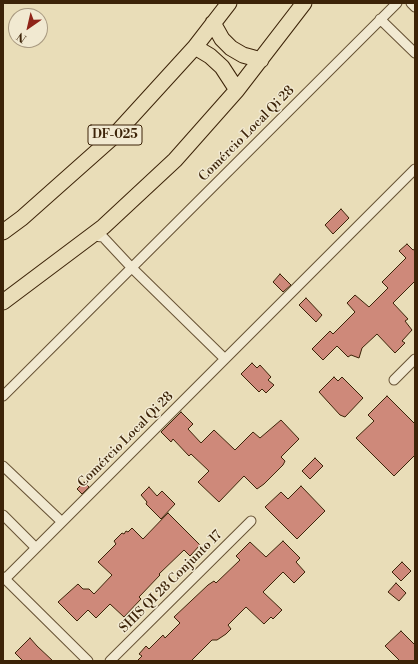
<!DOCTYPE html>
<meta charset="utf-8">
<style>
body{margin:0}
#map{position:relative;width:418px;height:664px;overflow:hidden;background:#e9ddb8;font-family:"Libre Bodoni",serif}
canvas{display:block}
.frame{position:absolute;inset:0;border:4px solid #3c2308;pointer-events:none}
.north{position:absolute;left:8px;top:8px;width:40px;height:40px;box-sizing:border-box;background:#f1e9d1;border:1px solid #a99a81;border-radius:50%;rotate:214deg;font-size:11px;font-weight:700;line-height:16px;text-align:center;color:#3c2308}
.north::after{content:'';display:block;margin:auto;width:14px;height:18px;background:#8f2418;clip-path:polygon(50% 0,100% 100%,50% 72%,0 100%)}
</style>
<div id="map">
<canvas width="418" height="664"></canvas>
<div class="frame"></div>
<div class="north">N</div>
</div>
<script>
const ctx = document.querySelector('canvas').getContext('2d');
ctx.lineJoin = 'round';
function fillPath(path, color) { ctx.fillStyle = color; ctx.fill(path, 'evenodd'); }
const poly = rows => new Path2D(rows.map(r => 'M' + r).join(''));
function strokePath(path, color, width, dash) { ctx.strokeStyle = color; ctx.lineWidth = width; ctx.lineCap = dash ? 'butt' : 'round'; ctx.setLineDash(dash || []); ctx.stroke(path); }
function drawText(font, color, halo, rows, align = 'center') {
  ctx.font = font + ' "Libre Bodoni",serif'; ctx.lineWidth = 3; ctx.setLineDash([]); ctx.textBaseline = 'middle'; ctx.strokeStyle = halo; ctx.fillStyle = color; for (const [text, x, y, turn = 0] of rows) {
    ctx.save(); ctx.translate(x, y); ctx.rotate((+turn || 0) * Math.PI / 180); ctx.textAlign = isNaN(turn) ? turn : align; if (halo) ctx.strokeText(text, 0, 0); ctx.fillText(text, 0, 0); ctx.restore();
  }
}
const building = poly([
 [341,209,349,218,333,234,325,225,341,209],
 [407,244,413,250,415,249,415,281,393,303,408,319,405,321,412,330,402,341,405,343,395,353,377,334,362,348,359,358,351,355,348,357,337,346,323,360,312,349,330,331,333,334,355,312,347,303,355,295,369,307,388,288,382,282,406,258,399,251,407,244],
 [280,274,291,285,283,292,273,282,280,274],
 [306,298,322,315,316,322,299,305,306,298],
 [252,363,257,368,260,365,271,377,268,380,274,385,266,393,262,389,259,392,241,374,252,363],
 [334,377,338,381,342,377,363,398,345,417,340,415,319,392,334,377],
 [387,396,415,424,415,455,394,476,356,438,374,421,368,415,387,396],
 [181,412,193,424,188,429,201,443,214,430,235,450,253,432,260,438,281,420,299,439,281,457,285,461,283,465,264,484,257,489,244,476,219,502,198,482,209,471,191,454,189,456,173,439,171,442,161,432,181,412],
 [315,458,323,466,310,479,302,471,315,458],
 [84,482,89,487,82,494,77,489,84,482],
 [301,486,325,511,297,539,265,507,281,492,288,499,301,486],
 [149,487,157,496,162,491,175,504,161,519,146,504,147,502,141,495,149,487],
 [168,513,200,545,190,556,184,550,159,574,160,575,139,597,141,599,124,617,110,604,96,618,88,610,77,621,58,602,78,584,83,589,89,589,94,594,112,575,98,562,116,544,114,541,122,533,124,534,126,531,128,532,132,528,143,539,168,513],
 [283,541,300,558,296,562,305,572,294,583,283,572,263,592,282,610,273,619,271,617,264,624,246,607,228,625,231,629,226,634,217,640,212,640,191,661,137,661,142,656,139,654,146,646,149,649,163,635,165,638,180,623,174,617,208,585,214,581,216,583,240,560,236,556,250,542,266,557,283,541],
 [402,562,411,571,401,581,392,572,402,562],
 [396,583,406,593,399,601,388,592,396,583],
 [401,631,415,645,415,661,400,661,385,646,401,631],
 [30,638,37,646,53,661,23,661,15,653,30,638]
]);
const street = poly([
 [411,3,415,7],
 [380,19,415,53],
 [92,236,103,237,131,267,225,359],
 [394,380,415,359],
 [3,396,397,3],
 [3,466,62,522],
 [3,515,36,548],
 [3,577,88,661],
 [5,579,415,169],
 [110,661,251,521]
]);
const primary = poly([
 [213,23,222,39,231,48,243,55,261,60],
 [195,47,210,56,222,67,237,90],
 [3,232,22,218,112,138,195,47,229,3],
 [3,302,103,227,175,160,237,90,304,3]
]);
const shields = [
 [115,135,54]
];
const shieldNames = [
 ["DF-025",115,135]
];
const streetNames = [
 ["Comércio Local Qi 28",247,134,-45],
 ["Comércio Local Qi 28",126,440,-45],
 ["SHIS QI 28 Conjunto 17",171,582,-45]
];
fillPath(building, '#ce897a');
strokePath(building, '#3c2308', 1);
strokePath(street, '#675234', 11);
strokePath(primary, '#3c2308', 17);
strokePath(street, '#f1e9d1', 9);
strokePath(primary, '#e9ddb8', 15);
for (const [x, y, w] of shields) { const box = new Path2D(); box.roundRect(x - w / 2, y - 10, w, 20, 3); ctx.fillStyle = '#f1e9d1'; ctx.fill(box); strokePath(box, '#3c2308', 1); }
drawText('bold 12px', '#3c2308', null, shieldNames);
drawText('13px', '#3c2308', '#f1e9d1', streetNames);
</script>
